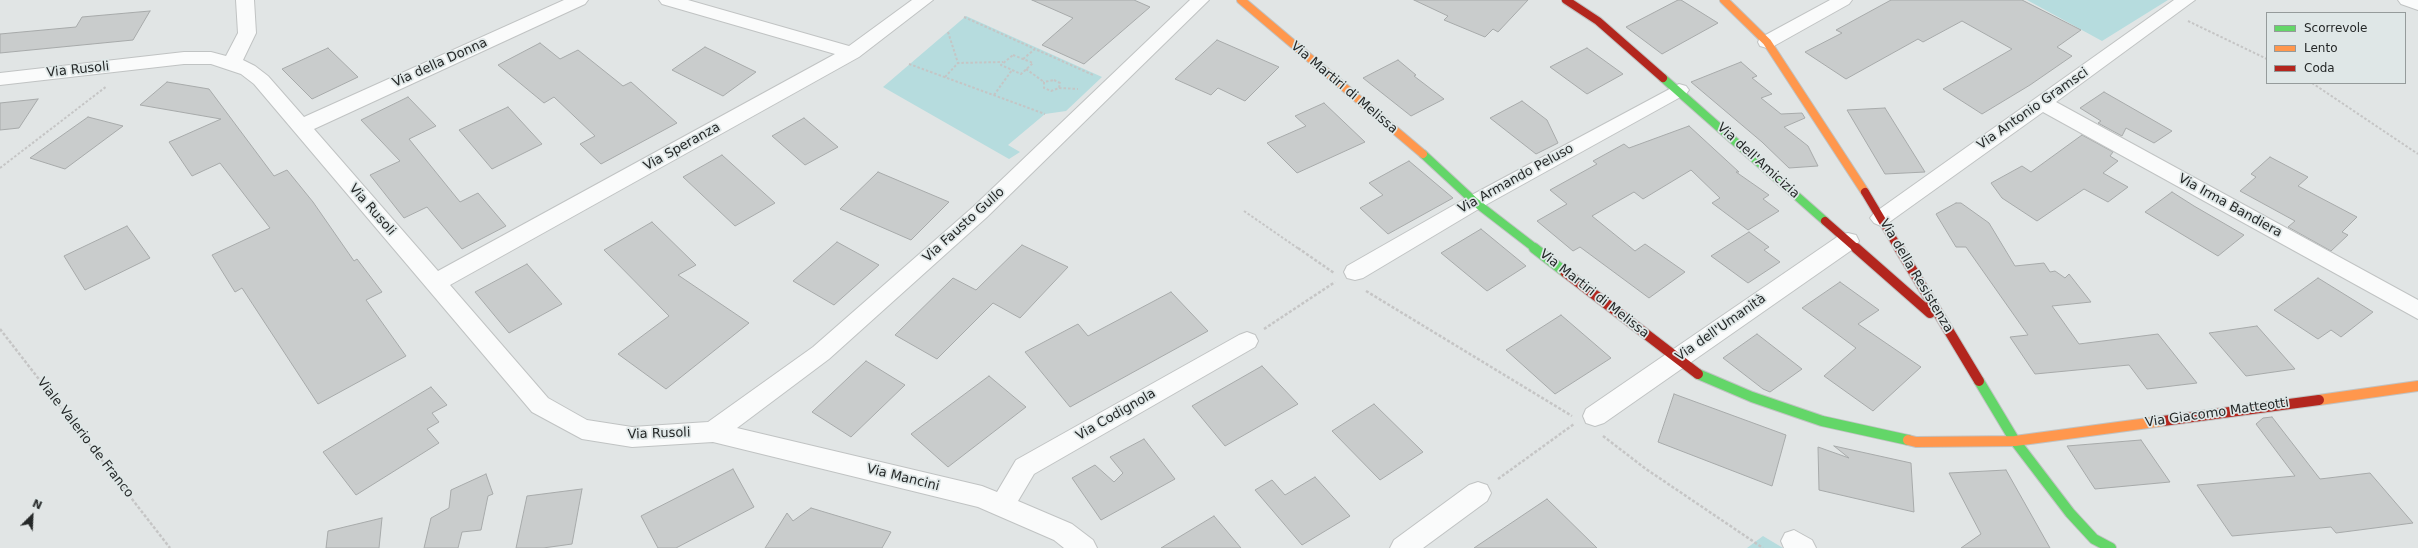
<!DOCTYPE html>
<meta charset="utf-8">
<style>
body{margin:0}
#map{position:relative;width:2418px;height:548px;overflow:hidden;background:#e1e5e5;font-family:"DejaVu Sans",sans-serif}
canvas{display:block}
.legend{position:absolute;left:2266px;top:12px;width:140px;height:72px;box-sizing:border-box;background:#dfe7e7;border:1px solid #959b9b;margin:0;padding:5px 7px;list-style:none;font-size:12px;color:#252828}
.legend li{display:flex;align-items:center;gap:8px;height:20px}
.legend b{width:20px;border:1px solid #959b9b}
.north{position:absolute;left:12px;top:496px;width:40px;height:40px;-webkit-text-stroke:3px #dfe7e7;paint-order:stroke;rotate:24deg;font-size:11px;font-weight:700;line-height:16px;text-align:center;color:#252828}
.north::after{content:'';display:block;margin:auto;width:14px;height:18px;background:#252828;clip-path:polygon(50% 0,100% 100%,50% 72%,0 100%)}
</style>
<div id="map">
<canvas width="2418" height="548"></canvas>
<ul class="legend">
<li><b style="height:5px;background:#63d668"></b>Scorrevole</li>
<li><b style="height:5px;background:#ff974d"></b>Lento</li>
<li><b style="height:5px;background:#b3261e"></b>Coda</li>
</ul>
<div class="north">N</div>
</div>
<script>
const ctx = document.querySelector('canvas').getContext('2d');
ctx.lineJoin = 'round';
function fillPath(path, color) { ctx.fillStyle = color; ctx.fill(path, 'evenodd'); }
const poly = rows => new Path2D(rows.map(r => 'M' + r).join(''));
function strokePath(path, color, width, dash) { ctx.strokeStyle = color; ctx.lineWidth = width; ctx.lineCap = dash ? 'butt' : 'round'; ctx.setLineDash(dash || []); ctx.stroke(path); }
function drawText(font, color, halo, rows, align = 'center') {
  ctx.font = font + ' "DejaVu Sans",sans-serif'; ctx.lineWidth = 3.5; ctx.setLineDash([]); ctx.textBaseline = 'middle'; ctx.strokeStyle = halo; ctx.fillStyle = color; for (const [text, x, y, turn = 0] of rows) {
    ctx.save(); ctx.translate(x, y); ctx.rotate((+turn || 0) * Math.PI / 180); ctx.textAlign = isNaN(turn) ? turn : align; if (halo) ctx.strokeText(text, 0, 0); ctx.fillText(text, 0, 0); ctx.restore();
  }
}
const green = poly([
 [2027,0,2168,0,2102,41],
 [966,16,1102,77,1066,111,1045,114,1008,145,1020,152,1009,159,883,87],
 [1763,536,1783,548,1747,548]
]);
const building = poly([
 [1032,0,1134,0,1150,7,1084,64,1042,45,1073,18,1032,0],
 [1414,0,1528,0,1498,32,1493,29,1485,37,1444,20,1448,16,1414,0],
 [1678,0,1681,0,1718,23,1662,54,1626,27,1678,0],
 [1891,0,2022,0,2081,30,2057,47,2072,56,2030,85,1982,114,1943,89,2012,49,1962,21,1923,42,1918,39,1846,79,1805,52,1842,33,1836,30,1891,0],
 [150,11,133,40,0,53,0,34,76,27,82,17,150,11],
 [1217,40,1279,67,1245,101,1218,88,1211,95,1175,79,1217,40],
 [540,43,560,59,578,50,623,86,631,82,677,123,601,164,580,144,595,136,554,97,544,103,498,65,540,43],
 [705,47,756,72,723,96,672,70,705,47],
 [328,48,358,77,312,99,282,69,328,48],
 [1587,48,1623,74,1587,94,1550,67,1587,48],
 [1398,60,1416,75,1414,76,1444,99,1411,116,1363,78,1398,60],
 [1741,62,1757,76,1752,78,1772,94,1761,98,1781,114,1802,113,1805,118,1784,127,1808,146,1818,166,1789,168,1762,142,1691,82,1741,62],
 [167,82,209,89,274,176,287,170,313,202,354,261,357,259,382,292,366,300,406,356,318,404,242,288,235,292,212,255,270,228,220,163,192,176,169,142,221,119,140,105,167,82],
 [2104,92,2172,131,2154,143,2126,128,2122,136,2098,123,2101,121,2080,108,2104,92],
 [408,97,436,126,409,139,460,202,478,193,506,226,462,249,427,207,404,218,370,175,400,161,361,120,408,97],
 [38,99,19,128,0,130,0,103,38,99],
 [1522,101,1547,120,1558,143,1536,154,1490,118,1522,101],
 [1324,103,1365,142,1297,173,1267,143,1306,126,1295,116,1324,103],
 [508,107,542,144,492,169,459,130,508,107],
 [1885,108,1925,172,1885,174,1847,110,1885,108],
 [88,117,123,126,65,169,30,158,88,117],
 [804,118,838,147,805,165,772,136,804,118],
 [1689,126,1739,172,1736,172,1769,195,1763,199,1779,211,1748,230,1712,203,1720,198,1691,170,1643,199,1634,192,1592,216,1635,251,1645,244,1685,272,1649,298,1580,247,1573,251,1537,221,1567,204,1550,190,1597,164,1593,161,1624,144,1629,148,1689,126],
 [2082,135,2113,152,2110,156,2118,161,2103,173,2128,187,2108,202,2084,189,2037,221,2002,198,1991,183,2022,166,2031,172,2082,135],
 [722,155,775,203,735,226,683,177,722,155],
 [2270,157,2308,177,2298,186,2357,217,2342,232,2348,235,2331,251,2288,227,2295,221,2240,191,2256,177,2251,174,2270,157],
 [1409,161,1453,198,1388,234,1360,208,1383,195,1369,183,1409,161],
 [878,172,949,202,911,240,840,209,878,172],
 [2172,192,2194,206,2244,235,2218,256,2145,212,2172,192],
 [1956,203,1961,203,1989,223,2015,266,2044,263,2050,272,2055,271,2065,278,2069,274,2091,302,2052,306,2079,344,2158,334,2197,383,2147,389,2129,365,2035,374,2010,337,2028,335,1966,247,1956,247,1936,214,1956,203],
 [652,222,696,265,678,275,749,323,666,389,618,354,669,316,604,250,652,222],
 [127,226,150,258,85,290,64,256,127,226],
 [1481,229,1526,266,1487,291,1441,253,1481,229],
 [1749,232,1769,247,1764,250,1780,262,1748,283,1711,256,1749,232],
 [837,242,879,265,834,305,793,281,837,242],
 [1022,245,1068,267,1020,318,993,303,937,359,895,335,953,278,976,290,1022,245],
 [527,264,562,304,509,333,475,292,527,264],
 [2318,278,2373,312,2341,337,2331,330,2318,339,2274,310,2318,278],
 [1840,282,1879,310,1858,324,1921,367,1873,411,1824,376,1856,348,1802,308,1840,282],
 [1171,292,1208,331,1070,407,1025,352,1078,324,1088,336,1171,292],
 [1561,315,1611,358,1555,394,1506,350,1561,315],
 [2257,326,2295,369,2246,376,2209,333,2257,326],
 [1757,334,1802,369,1770,392,1763,389,1723,358,1757,334],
 [866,361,905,385,851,437,812,412,866,361],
 [1262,366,1298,404,1225,446,1192,406,1262,366],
 [989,376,1026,407,948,467,911,434,989,376],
 [431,387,447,405,432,413,439,422,427,429,439,443,356,495,323,452,431,387],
 [1674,394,1786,435,1772,486,1658,442,1674,394],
 [1374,404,1423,452,1380,480,1332,431,1374,404],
 [2272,417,2320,479,2370,473,2413,523,2336,533,2331,527,2232,536,2197,485,2295,476,2256,424,2263,418,2272,417],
 [1144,439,1175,479,1101,520,1072,478,1095,465,1114,482,1123,473,1110,457,1144,439],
 [2141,440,2170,482,2095,489,2067,446,2141,440],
 [1834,446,1911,463,1914,512,1819,490,1818,447,1849,458,1834,446],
 [733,469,754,507,676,548,658,548,641,516,733,469],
 [2006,470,2050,548,1961,548,1981,534,1949,473,2006,470],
 [486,474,493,494,488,496,481,530,462,532,458,548,424,548,431,518,449,508,451,490,486,474],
 [1315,477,1350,516,1302,545,1255,490,1272,480,1285,495,1315,477],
 [582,489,572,544,543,548,516,548,527,496,582,489],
 [1547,499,1597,548,1474,548,1547,499],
 [811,508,891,532,882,548,765,548,787,513,793,521,811,508],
 [1214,516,1241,548,1161,548,1214,516],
 [382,518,379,548,326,548,328,531,382,518]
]);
const pathFar1 = poly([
 [964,17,1035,49],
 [2188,21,2267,59],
 [948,32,958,63],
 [1013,55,1033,63,1021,74,1001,65,1013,55],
 [1023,59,1035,49,1093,75],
 [909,64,1045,114],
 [1026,69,1044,82],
 [945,77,958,63,1003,62],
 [1054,80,1060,83,1059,88,1051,91,1044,88,1044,82,1054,80],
 [2312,83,2418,154],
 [1059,88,1078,89],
 [994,95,1012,70],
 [0,168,107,86],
 [1244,211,1299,249]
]);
const path = poly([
 [1298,248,1334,273],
 [1366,291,1572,416],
 [0,329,170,548],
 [1264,329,1335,282],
 [1603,436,1646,469,1763,548],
 [1498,479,1574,424]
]);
const street = poly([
 [236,0,254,0,256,33,243,60,255,66,268,76,304,117,564,0,588,0,585,4,314,129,438,271,835,54,662,4,659,0,688,0,849,46,912,0,933,0,859,57,450,285,548,398,587,420,632,427,708,422,813,347,973,207,1190,0,1209,0,987,217,829,359,737,428,982,486,997,492,1016,460,1239,335,1247,332,1255,335,1258,341,1255,347,1034,474,1018,501,1072,524,1093,540,1097,548,1064,548,1054,540,978,507,713,442,632,447,582,439,532,412,254,84,241,74,211,64,184,64,0,85,0,73,184,52,211,52,226,56,238,33,236,0],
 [1830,0,1852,0,1849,4,1774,46,1767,48,1760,46,1758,42,1760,38,1830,0],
 [2174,0,2195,0,2056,102,2418,300,2418,319,2043,112,1888,223,1881,226,1874,223,1870,218,1874,213,2174,0],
 [2398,0,2418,0,2418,10,2401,4,2398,0],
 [1679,84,1686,86,1689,90,1686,94,1482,207,1363,278,1355,280,1347,278,1344,272,1347,266,1468,197,1679,84],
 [1848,233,1856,235,1859,241,1856,247,1604,423,1595,426,1586,423,1583,416,1586,409,1840,235,1848,233],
 [1478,482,1487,485,1491,493,1487,501,1423,548,1390,548,1394,540,1469,485,1478,482],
 [1794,530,1812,540,1816,548,1784,548,1781,541,1785,533,1794,530]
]);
const fastFar1 = poly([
 [1663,78,1825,221],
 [1423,154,1475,202,1536,249]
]);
const fast = poly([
 [1534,248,1565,272],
 [1698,374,1752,397,1822,421,1908,440],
 [1979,381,2015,441,2070,513,2094,539,2111,548]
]);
const slowFar1 = poly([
 [1241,0,1423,154],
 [1724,0,1767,42,1865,192]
]);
const slow = poly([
 [2319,400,2418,386],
 [1908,440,1916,442,2015,441,2163,421]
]);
const jamFar1 = poly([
 [1566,0,1598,21,1663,78],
 [1865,192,1899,249],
 [1825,221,1857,249]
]);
const jam = poly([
 [1856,248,1930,313],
 [1899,248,1979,381],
 [1565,272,1698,374],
 [2163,421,2319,400]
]);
const streetNames = [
 ["Via della Donna",440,63,-24],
 ["Via Rusoli",78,70,-6],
 ["Via Martiri di Melissa",1344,88,40],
 ["Via Antonio Gramsci",2033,109,-35],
 ["Via Speranza",682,147,-29],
 ["Via dell'Amicizia",1758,161,42],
 ["Via Armando Peluso",1516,179,-29],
 ["Via Irma Bandiera",2230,206,29],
 ["Via Rusoli",372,210,49],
 ["Via Fausto Gullo",964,225,-42],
 ["Via della Resistenza",1916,276,59],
 ["Via Martiri di Melissa",1594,294,38],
 ["Via dell'Umanità",1721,328,-35],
 ["Via Giacomo Matteotti",2217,413,-8],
 ["Via Codignola",1116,415,-30],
 ["Via Rusoli",659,434,-2],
 ["Viale Valerio de Franco",85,438,52],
 ["Via Mancini",903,478,14]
];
fillPath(green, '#b6dcde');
fillPath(building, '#c9cccc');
strokePath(building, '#a7aaaa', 1);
strokePath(street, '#c0c3c3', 2);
strokePath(fastFar1, '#c0c3c3', 10);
strokePath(fast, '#c0c3c3', 12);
strokePath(slowFar1, '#c0c3c3', 10);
strokePath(slow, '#c0c3c3', 12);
strokePath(jamFar1, '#c0c3c3', 10);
strokePath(jam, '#c0c3c3', 12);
strokePath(pathFar1, '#c5c5c5', 2, [2.5, 2]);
strokePath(path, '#c5c5c5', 2.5, [3, 2]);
fillPath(street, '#fafbfb');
strokePath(fastFar1, '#63d668', 8);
strokePath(fast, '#63d668', 10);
strokePath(slowFar1, '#ff974d', 8);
strokePath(slow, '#ff974d', 10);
strokePath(jamFar1, '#b3261e', 8);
strokePath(jam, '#b3261e', 10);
drawText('13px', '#252828', '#dfe7e7', streetNames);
</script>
